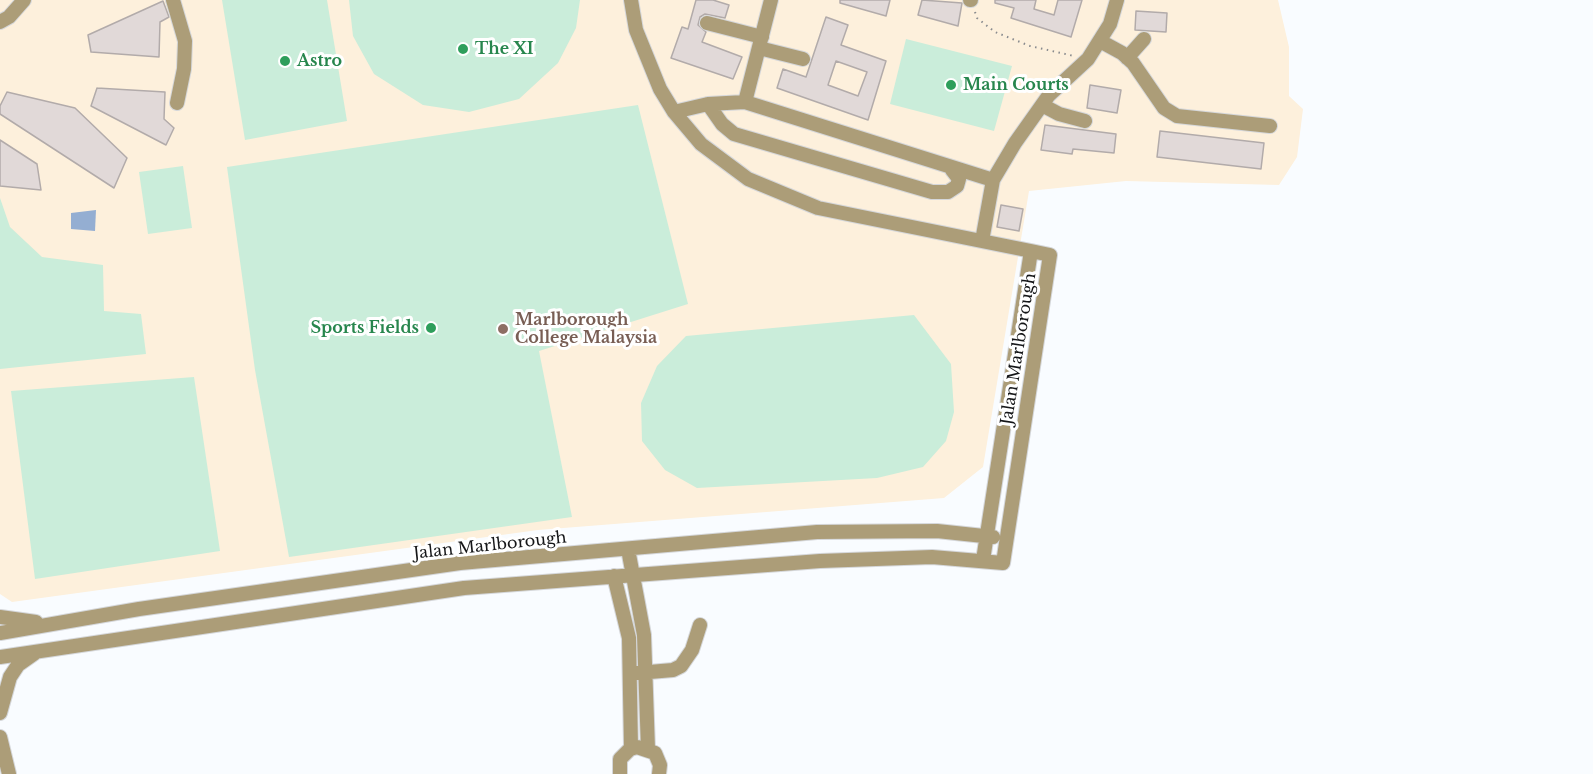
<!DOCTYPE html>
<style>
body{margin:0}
canvas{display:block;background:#f9fcff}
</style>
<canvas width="1593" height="774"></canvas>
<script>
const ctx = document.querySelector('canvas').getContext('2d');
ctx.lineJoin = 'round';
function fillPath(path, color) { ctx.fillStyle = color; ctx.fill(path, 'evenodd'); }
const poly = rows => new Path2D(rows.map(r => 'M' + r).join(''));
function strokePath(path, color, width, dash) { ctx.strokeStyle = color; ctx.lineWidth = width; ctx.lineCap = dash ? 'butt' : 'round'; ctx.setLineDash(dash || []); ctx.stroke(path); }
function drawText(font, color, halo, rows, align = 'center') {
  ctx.font = font + ' "Libre Baskerville",serif'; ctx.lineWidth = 6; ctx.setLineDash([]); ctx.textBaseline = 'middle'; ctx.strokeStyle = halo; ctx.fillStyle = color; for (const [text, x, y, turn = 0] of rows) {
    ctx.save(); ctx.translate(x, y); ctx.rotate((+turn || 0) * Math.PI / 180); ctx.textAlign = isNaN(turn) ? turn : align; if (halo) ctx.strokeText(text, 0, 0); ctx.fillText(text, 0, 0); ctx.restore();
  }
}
const education = poly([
 [0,0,1278,0,1289,47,1289,96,1303,109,1297,157,1279,185,1126,181,1029,191,983,467,944,498,538,530,12,602,0,594]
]);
const green = poly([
 [222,0,327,0,347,121,245,140],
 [349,0,580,0,576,28,558,63,519,99,469,112,423,105,374,74,353,36],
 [906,39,1012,66,994,131,890,104],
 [638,105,688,304,539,351,572,517,289,557,255,370,227,167],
 [183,166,192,228,148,234,139,172],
 [0,198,10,227,42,257,103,265,104,311,141,314,146,354,0,369],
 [914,315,951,364,954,412,946,441,923,467,877,478,697,488,665,470,642,441,641,403,657,366,686,336],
 [194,377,220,551,35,579,11,391]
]);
const water = poly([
 [96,210,95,231,71,229,71,213]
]);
const building = poly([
 [696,0,713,0,729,5,725,18,705,14,700,17,698,25,706,32,702,42,742,57,733,79,671,58,682,27,688,29,696,0],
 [840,0,890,0,886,16,840,3,840,0],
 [922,0,962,3,958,26,918,15,922,0],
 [995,0,1036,0,1034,9,1054,15,1058,0,1082,0,1071,37,1011,18,1014,8,995,3,995,0],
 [163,1,169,17,160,22,159,57,91,52,88,35,163,1],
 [1136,11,1167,13,1166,32,1135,30,1136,11],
 [826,17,848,25,841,45,886,61,868,120,777,88,783,69,806,77,826,17],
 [836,61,867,72,858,96,828,85,836,61],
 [1090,85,1121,90,1117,113,1087,108,1090,85],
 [97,88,165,92,164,119,174,128,166,145,91,106,97,88],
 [7,92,75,108,127,158,114,188,0,114,0,106,7,92],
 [1045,125,1116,134,1114,153,1073,149,1072,154,1041,150,1045,125],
 [1160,131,1264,143,1261,169,1157,157,1160,131],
 [0,140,37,164,41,190,0,186,0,140],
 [1001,205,1023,209,1019,231,997,227,1001,205]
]);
const path = poly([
 [975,12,977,18,995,32,1030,46,1074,56]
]);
const minor = poly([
 [173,0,185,41,184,69,177,103],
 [631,0,636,30,660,89,674,112,701,144,748,179,818,208,1031,251],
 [970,0,971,0],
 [0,22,9,17,24,0],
 [707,23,762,37],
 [1100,41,1122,53,1133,63,1164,108,1177,116,1270,126],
 [759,48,803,59],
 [1127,58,1144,39],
 [745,102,771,0],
 [708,104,722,124,734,134,932,192,948,192,957,186,959,179,952,170],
 [1042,105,1059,114,1085,121],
 [674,112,708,104,745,102,993,180],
 [982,241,993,180,1015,143,1049,95,1088,59,1110,24,1117,0],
 [628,549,644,635,648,749],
 [614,576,629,638,631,748],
 [0,617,36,622],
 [0,633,139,609,460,563,817,532,937,531,993,537],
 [0,657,464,588,820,561,932,557,1003,563,1050,255,1031,251,983,560],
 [638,673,673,670,681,666,692,650,700,625],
 [0,713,10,677,18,665,35,653],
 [0,737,9,774],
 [620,774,620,759,630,749,637,747,655,753,660,765,659,774]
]);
const markers = [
 [463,49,6,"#2e9e5b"],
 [285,61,6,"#2e9e5b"],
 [951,85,6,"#2e9e5b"],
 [431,328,6,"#2e9e5b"],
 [503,329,6,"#8d6e63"]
];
const leisureNames = [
 ["The XI",475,49],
 ["Astro",297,61],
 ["Main Courts",963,85],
 ["Sports Fields",419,328,"right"]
];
const educationNames = [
 ["Marlborough",515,320],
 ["College Malaysia",515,338]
];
const streetNames = [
 ["Jalan Marlborough",1019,349,-81],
 ["Jalan Marlborough",490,546,-6]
];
fillPath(education, '#fdf0dc');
fillPath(green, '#caedda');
fillPath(water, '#94aed2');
fillPath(building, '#e1d9d8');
strokePath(building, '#b2abaa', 1.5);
strokePath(minor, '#d5d7da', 16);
strokePath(path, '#898b8e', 2, [1.5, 4.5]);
strokePath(minor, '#ac9d78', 14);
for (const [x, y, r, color] of markers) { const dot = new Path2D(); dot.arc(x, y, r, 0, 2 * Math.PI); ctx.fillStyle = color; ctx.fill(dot); strokePath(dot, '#fff', 2); }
drawText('bold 16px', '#27864d', '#fff', leisureNames, 'left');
drawText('bold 16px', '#785e54', '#fff', educationNames, 'left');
drawText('16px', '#151618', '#fff', streetNames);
</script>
